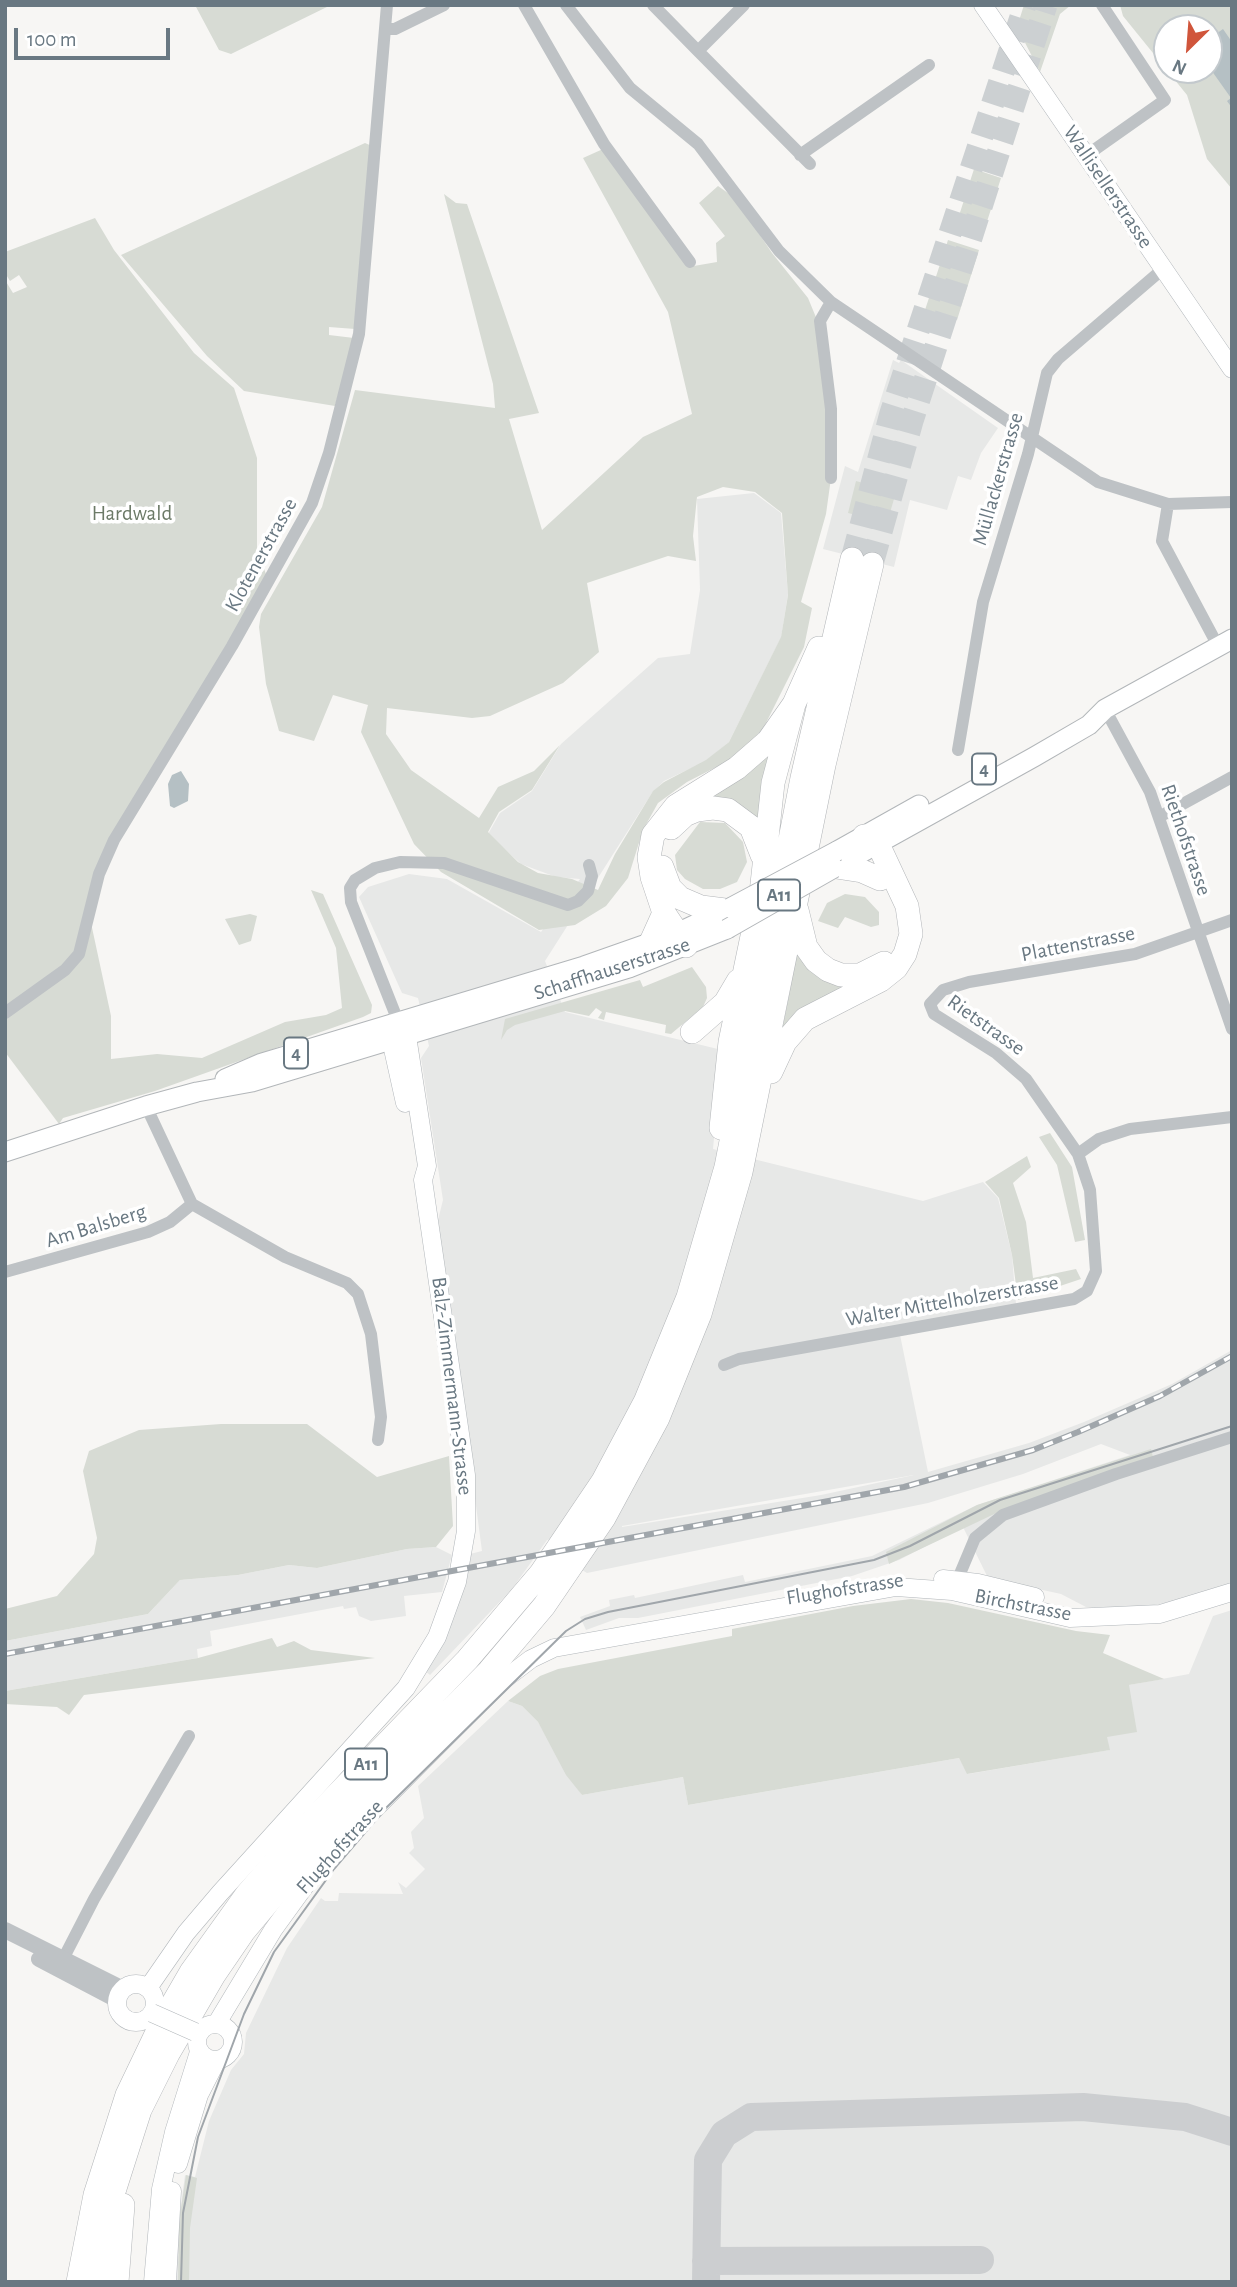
<!DOCTYPE html>
<meta charset="utf-8">
<style>
body{margin:0}
#map{position:relative;width:1237px;height:2287px;overflow:hidden;background:#f7f6f4;font-family:"Alegreya Sans",sans-serif}
canvas{display:block}
.frame{position:absolute;inset:0;border:7px solid #697882;pointer-events:none}
.north{position:absolute;left:1153px;top:14px;width:70px;height:70px;box-sizing:border-box;background:#fff;border:2px solid #c3c9cd;border-radius:50%;rotate:205deg;font-size:19px;font-weight:700;line-height:28px;text-align:center;color:#697882}
.north::after{content:'';display:block;margin:auto;width:24px;height:32px;background:#d0553b;clip-path:polygon(50% 0,100% 100%,50% 72%,0 100%)}
.scale{position:absolute;left:14px;top:28px;width:156px;height:32px;box-sizing:border-box;border:4px solid #697882;border-top:0;padding-left:9px;font-size:21px;line-height:24px;white-space:nowrap;color:#697882;-webkit-text-stroke:5px #fff;paint-order:stroke}
</style>
<div id="map">
<canvas width="1237" height="2287"></canvas>
<div class="frame"></div>
<div class="north">N</div>
<div class="scale">100 m</div>
</div>
<script>
const ctx = document.querySelector('canvas').getContext('2d');
ctx.lineJoin = 'round';
function fillPath(path, color) { ctx.fillStyle = color; ctx.fill(path, 'evenodd'); }
const poly = rows => new Path2D(rows.map(r => 'M' + r).join(''));
function strokePath(path, color, width, dash) { ctx.strokeStyle = color; ctx.lineWidth = width; ctx.lineCap = dash ? 'butt' : 'round'; ctx.setLineDash(dash || []); ctx.stroke(path); }
function drawText(font, color, halo, rows, align = 'center') {
  ctx.font = font + ' "Alegreya Sans",sans-serif'; ctx.lineWidth = 7; ctx.setLineDash([]); ctx.textBaseline = 'middle'; ctx.strokeStyle = halo; ctx.fillStyle = color; for (const [text, x, y, turn = 0] of rows) {
    ctx.save(); ctx.translate(x, y); ctx.rotate((+turn || 0) * Math.PI / 180); ctx.textAlign = isNaN(turn) ? turn : align; if (halo) ctx.strokeText(text, 0, 0); ctx.fillText(text, 0, 0); ctx.restore();
  }
}
const built = poly([
 [893,360,899,363,901,360,998,428,981,453,971,480,958,476,947,510,910,500,894,567,823,549,845,466,858,472],
 [754,493,781,513,788,594,781,638,729,742,706,761,664,781,652,793,545,961,565,1012,722,1050,713,1149,923,1201,983,1182,998,1198,1012,1255,1016,1304,898,1325,928,1472,1029,1443,1084,1422,1172,1384,1232,1350,1232,1584,1175,1601,1128,1610,1086,1607,1061,1594,988,1578,963,1527,899,1560,852,1576,638,1618,619,1618,586,1630,580,1617,610,1606,609,1600,634,1595,635,1598,743,1575,745,1582,872,1556,977,1505,1130,1455,1101,1444,1023,1474,928,1503,587,1573,582,1570,608,1529,547,1540,512,1589,430,1675,425,1671,470,1554,482,1551,438,1220,443,1200,421,1058,429,1046,418,998,402,993,359,897,368,887,409,874,447,879,541,932,580,879,556,877,521,864,488,834,500,813,532,791,561,744,658,658,690,654,700,590,697,499],
 [914,1475,821,1495,622,1527,622,1526],
 [436,1547,452,1555,442,1592,404,1596,406,1616,371,1621,359,1616,356,1607,344,1609,343,1606,210,1631,212,1646,197,1649,198,1658,5,1691,5,1641,148,1614,180,1580,238,1575,289,1565,317,1568,407,1549],
 [1232,1610,1232,2282,177,2282,177,2234,185,2175,195,2177,209,2121,231,2070,244,2054,246,2033,287,1948,321,1898,325,1901,338,1901,339,1893,403,1894,398,1882,406,1888,425,1869,409,1853,414,1848,411,1832,424,1818,418,1786,508,1701,522,1706,538,1722,582,1795,683,1777,688,1805,959,1758,968,1774,1109,1750,1106,1737,1129,1685,1189,1674,1213,1616]
]);
const green = poly([
 [195,5,331,5,231,54,219,50],
 [1024,5,1071,5,1060,14,1040,72,1017,27],
 [1120,5,1232,5,1232,189,1207,159,1187,95,1123,16],
 [1167,28,1209,28,1209,70,1167,70],
 [365,143,372,146,355,329,329,327,329,335,354,338,335,406,244,391,207,356,121,255],
 [603,149,688,267,717,262,716,243,725,236,699,203,718,186,735,198,772,253,808,298,820,327,831,478,826,514,801,602,812,608,804,647,763,729,732,759,687,782,658,803,643,830,628,878,606,906,575,925,539,930,441,872,414,844,361,732,368,705,333,695,314,741,279,731,266,684,259,627,261,614,322,507,355,390,495,408,493,384,444,194,456,203,467,204,539,413,509,419,542,530,643,437,692,414,668,312,583,158],
 [723,487,755,492,782,513,788,595,781,637,729,742,706,760,664,782,653,791,615,854,598,890,572,879,538,873,518,862,488,832,499,812,532,790,560,745,534,771,498,787,479,818,411,770,386,734,387,708,472,718,490,716,563,683,599,652,587,583,668,556,696,561,693,536,697,497],
 [974,169,1001,178,983,234,956,225],
 [95,218,114,250,194,353,234,388,257,458,257,549,267,577,96,868,91,923,111,1016,111,1059,157,1054,202,1058,285,1022,326,1015,342,1008,336,948,311,890,323,894,372,1005,371,1013,363,1017,155,1091,63,1118,59,1124,5,1052,5,280,13,293,27,287,19,275,10,281,5,273,5,252],
 [948,240,979,250,957,320,925,310],
 [856,481,896,492,887,523,848,513],
 [775,743,761,832,690,802],
 [700,822,725,823,743,842,747,862,737,882,720,889,703,889,685,879,677,870,675,855],
 [845,894,865,897,879,912,879,925,871,927,845,917,838,928,818,921,827,903],
 [250,914,257,916,251,941,239,945,225,919],
 [799,942,856,981,781,1036],
 [692,967,706,987,707,998,703,1007,671,1034,665,1033,666,1025,606,1012,604,1020,598,1018,602,1012,596,1008,589,1016,565,1011,515,1025,507,1030,501,1040,505,1019,640,980,643,987],
 [1050,1133,1072,1167,1085,1240,1075,1242,1057,1165,1039,1137],
 [1027,1156,1031,1167,1013,1183,1026,1222,1033,1278,1076,1269,1081,1279,1018,1300,1012,1255,999,1198,985,1182],
 [221,1424,307,1424,377,1477,449,1456,453,1526,436,1547,407,1549,317,1568,289,1565,238,1575,180,1580,148,1614,5,1641,5,1609,57,1596,94,1554,97,1538,83,1471,89,1451,139,1430],
 [1151,1449,1153,1457,1009,1507,889,1564,886,1552,977,1505],
 [911,1599,948,1603,1076,1631,1110,1635,1103,1653,1164,1679,1129,1685,1137,1732,1107,1737,1110,1750,967,1774,959,1758,688,1805,683,1777,582,1795,566,1775,538,1722,522,1706,508,1701,540,1676,558,1669,732,1636,732,1629,853,1606],
 [272,1638,277,1647,294,1641,311,1650,375,1658,84,1695,69,1715,57,1707,5,1704,5,1691,198,1658],
 [186,2175,197,2178,190,2228,189,2282,178,2282,179,2221]
]);
const water = poly([
 [1223,29,1232,42,1232,108,1227,101,1231,98,1209,67,1209,39],
 [181,771,189,784,188,801,174,808,170,806,168,784,172,775]
]);
const taxiway = poly([
 [706,2261,980,2260],
 [706,2282,708,2160,724,2134,751,2117,1083,2107,1185,2117,1232,2132]
]);
const motorwayTunnel = poly([
 [852,559,891,413,1025,5],
 [872,564,912,421,1046,5]
]);
const minor = poly([
 [524,5,604,144,690,262],
 [566,5,630,88,698,144,779,251,831,302,1098,482,1168,504,1232,502],
 [653,5,698,51],
 [744,5,698,51,810,164],
 [387,29,395,29,444,5],
 [800,155,929,65],
 [1087,155,1165,100,1102,5],
 [831,302,820,321,831,409,831,478],
 [1168,504,1162,541,1218,646],
 [1105,709,1150,792,1232,1029],
 [958,750,983,602,1028,454,1047,373,1058,359,1164,268],
 [1159,817,1232,777],
 [1232,920,1135,954,969,982,943,990,930,1004,934,1014,996,1053,1026,1079,1078,1154,1099,1139,1130,1129,1232,1117],
 [5,1013,65,970,79,954,99,874,114,840,232,646,312,503,329,453,359,334,387,5],
 [398,1021,351,902,350,888,355,880,375,868,400,862,444,863,568,905,578,901,588,891,592,876,589,865],
 [146,1106,192,1204,285,1257,347,1283,358,1294,371,1334,381,1417,378,1440],
 [5,1272,148,1232,170,1222,192,1204],
 [724,1365,739,1359,1074,1299,1087,1291,1096,1271,1090,1190,1078,1154],
 [954,1588,975,1538,1003,1515,1116,1474,1232,1437],
 [59,1967,94,1899,189,1736]
]);
const tertiary = poly([
 [5,1930,123,1989],
 [39,1959,117,2000]
]);
const secondary = poly([
 [983,5,1232,369],
 [391,1040,405,1103],
 [943,1579,978,1583,1035,1597],
 '117 2003a19 19 0 1 1 38 0a19 19 0 1 1-38 0Z',
 [148,1988,186,1933,220,1893,406,1688,437,1637,457,1582,466,1531,466,1475,423,1180,427,1166,407,1036],
 [217,2023,273,1930,323,1861,502,1681,531,1659,554,1648,896,1587,952,1591,1070,1618,1160,1614,1232,1592],
 '197 2042a18 18 0 1 1 36 0a18 18 0 1 1-36 0Z',
 [178,2164,199,2095,217,2060],
 [153,2282,161,2189,174,2132,199,2052],
 [167,2282,172,2191]
]);
const primary = poly([
 [837,851,919,805],
 [834,868,1034,757,1089,725,1105,709,1232,639],
 [225,1079,262,1063,584,966,675,934,730,908],
 [5,1152,146,1106,197,1092,252,1082,629,968,727,929]
]);
const motorway = poly([
 [671,828,685,815,697,810,713,808,728,810,751,827,762,855],
 [662,867,670,888,680,898,701,907,725,910],
 [836,867,862,871,880,879],
 [797,910,806,947,816,961,828,970,841,975,860,975,884,963],
 [650,944,664,913],
 [686,946,664,913,652,877,649,857,653,835,676,806,737,768,768,741,794,704,819,648],
 [692,1032,725,1003,738,981],
 [771,1072,785,1042,805,1019,881,980,896,968,905,954,911,934,907,906,878,844,864,836],
 [721,1128,730,1042,761,893,773,783,794,704],
 [78,2282,95,2195,127,2095,162,2022,191,1972,247,1894,294,1839,467,1660,541,1573,603,1481,645,1402,688,1297,726,1167,802,778,852,559],
 [95,2282,109,2207,140,2110,168,2054,214,1975,244,1931,306,1857,489,1671,544,1606,604,1518,658,1418,700,1314,741,1172,824,765,872,564],
 [117,2282,123,2205]
]);
const tram = poly([
 [181,2282,183,2213,198,2137,244,2014,274,1952,334,1869,386,1808,566,1631,585,1619,608,1612,874,1560,910,1546,1000,1500,1232,1426]
]);
const rail = poly([
 [5,1654,904,1487,1033,1450,1078,1432,1160,1396,1232,1356]
]);
const secondaryBridge = poly([
 [152,2013,195,2032]
]);
const primaryBridge = poly([
 [730,908,837,851],
 [727,929,834,868]
]);
const shields = [
 [984,769,24],
 [779,895,42],
 [296,1053,24],
 [366,1764,42]
];
const shieldNames = [
 ["4",984,769],
 ["A11",779,895],
 ["4",296,1053],
 ["A11",366,1764]
];
const streetNames = [
 ["Wallisellerstrasse",1108,187,56],
 ["Müllackerstrasse",998,479,-74],
 ["Klotenerstrasse",261,555,-61],
 ["Riethofstrasse",1186,840,71],
 ["Plattenstrasse",1078,944,-11],
 ["Schaffhauserstrasse",612,969,-18],
 ["Rietstrasse",986,1025,35],
 ["Am Balsberg",96,1226,-17],
 ["Walter Mittelholzerstrasse",952,1301,-10],
 ["Balz-Zimmermann-Strasse",452,1386,83],
 ["Flughofstrasse",845,1589,-9],
 ["Birchstrasse",1023,1605,11],
 ["Flughofstrasse",340,1847,-48]
];
const parkNames = [
 ["Hardwald",132,514]
];
fillPath(built, '#e7e8e7');
fillPath(green, '#d7dbd4');
fillPath(water, '#b5c0c4');
strokePath(taxiway, '#ccced0', 28);
strokePath(motorwayTunnel, '#ccd0d2', 23, [23, 11]);
strokePath(secondary, '#b1b6ba', 19);
strokePath(primary, '#b2b6b9', 21);
strokePath(motorway, '#b2b5b8', 24);
strokePath(minor, '#bec2c5', 12);
strokePath(tertiary, '#bec2c5', 16);
strokePath(secondary, '#fff', 18);
strokePath(primary, '#fff', 19);
strokePath(motorway, '#fff', 23);
strokePath(tram, '#a0a6ab', 2);
strokePath(rail, '#a0a6ab', 6);
strokePath(rail, '#fff', 3.5, [10]);
strokePath(secondaryBridge, '#b1b6ba', 19, []);
strokePath(primaryBridge, '#b2b6b9', 21, []);
strokePath(secondaryBridge, '#fff', 18);
strokePath(primaryBridge, '#fff', 19);
for (const [x, y, w] of shields) { const box = new Path2D(); box.roundRect(x - w / 2, y - 15.5, w, 31, 5); ctx.fillStyle = '#fff'; ctx.fill(box); strokePath(box, '#697882', 2); }
drawText('bold 19px', '#697882', null, shieldNames);
drawText('21px', '#697882', '#fff', streetNames);
drawText('21px', '#6c7a67', '#fff', parkNames);
</script>
